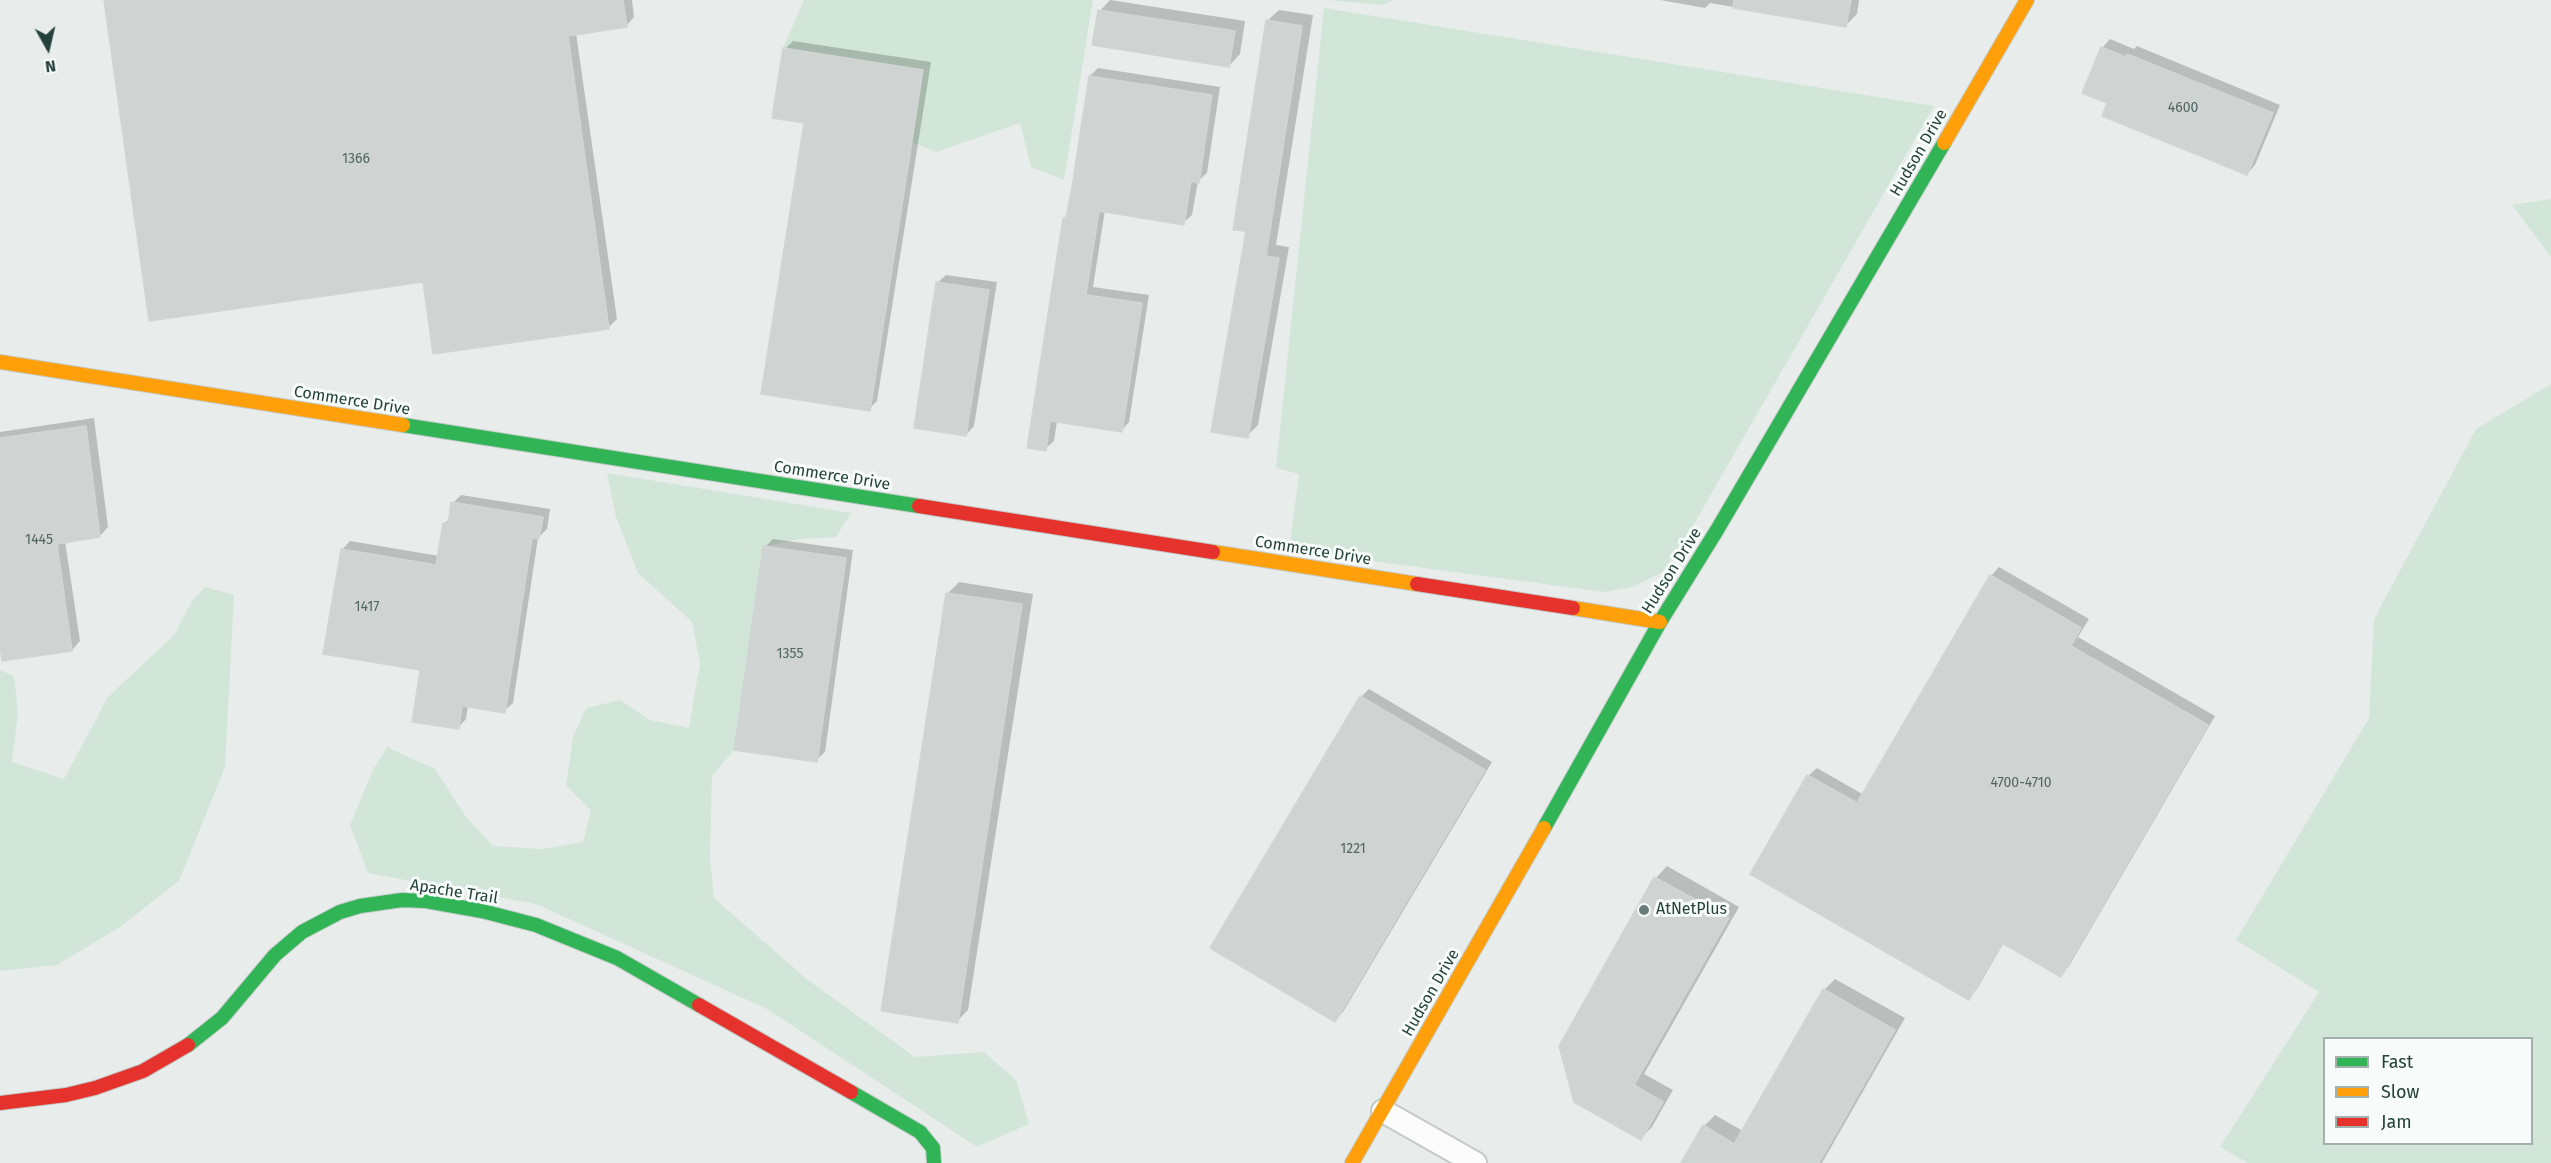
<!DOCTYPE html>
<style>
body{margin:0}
#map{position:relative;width:2551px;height:1163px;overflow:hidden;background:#e8edeb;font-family:"Fira Sans",sans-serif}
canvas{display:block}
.legend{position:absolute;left:2323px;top:1037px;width:210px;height:108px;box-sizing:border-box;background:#f7fbf9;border:2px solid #a3b1ad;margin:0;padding:8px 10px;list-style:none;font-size:18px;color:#24423a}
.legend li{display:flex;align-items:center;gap:12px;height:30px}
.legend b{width:30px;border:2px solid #a3b1ad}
.north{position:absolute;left:18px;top:18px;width:60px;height:60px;-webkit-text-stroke:4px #f7fbf9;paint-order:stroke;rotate:172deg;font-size:16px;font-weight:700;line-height:24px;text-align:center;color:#24423a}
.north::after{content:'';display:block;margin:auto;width:21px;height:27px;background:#24423a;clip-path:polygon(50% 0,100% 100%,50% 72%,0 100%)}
</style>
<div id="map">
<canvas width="2551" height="1163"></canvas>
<ul class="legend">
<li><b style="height:8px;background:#30b455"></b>Fast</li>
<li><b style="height:8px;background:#ff9f0a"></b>Slow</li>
<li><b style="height:8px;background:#e5322d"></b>Jam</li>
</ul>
<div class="north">N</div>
</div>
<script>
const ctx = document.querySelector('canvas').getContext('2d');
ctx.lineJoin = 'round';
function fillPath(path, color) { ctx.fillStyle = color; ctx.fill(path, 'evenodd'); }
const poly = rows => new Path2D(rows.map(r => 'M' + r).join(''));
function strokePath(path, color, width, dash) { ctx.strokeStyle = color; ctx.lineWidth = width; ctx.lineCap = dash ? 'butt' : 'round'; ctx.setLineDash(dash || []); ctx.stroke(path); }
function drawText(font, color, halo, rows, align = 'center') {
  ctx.font = font + ' "Fira Sans",sans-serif'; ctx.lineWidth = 6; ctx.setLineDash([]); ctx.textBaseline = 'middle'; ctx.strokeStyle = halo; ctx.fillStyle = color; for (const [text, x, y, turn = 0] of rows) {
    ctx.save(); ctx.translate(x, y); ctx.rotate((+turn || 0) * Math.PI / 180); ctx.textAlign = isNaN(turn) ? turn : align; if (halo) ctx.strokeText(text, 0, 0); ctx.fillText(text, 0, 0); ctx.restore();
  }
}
const green = poly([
 [804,0,1093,0,1064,180,1031,167,1020,123,936,152,912,142,923,70,783,48],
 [1327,0,1393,0,1383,5],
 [1324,8,1934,106,1690,531,1663,572,1633,587,1604,592,1289,550,1299,474,1276,468],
 [2551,199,2551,257,2512,205],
 [2551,384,2551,1163,2248,1163,2220,1147,2319,992,2236,940,2369,718,2374,619,2476,429],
 [2324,1038,2532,1038,2532,1144,2324,1144],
 [607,473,851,513,836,537,799,539,763,547,734,750,712,776,710,857,714,898,808,980,915,1057,984,1052,1016,1080,1029,1124,977,1147,767,1009,536,904,368,873,350,825,373,770,387,747,435,769,466,817,493,846,542,849,583,842,591,811,566,785,573,737,586,708,620,700,650,720,689,728,700,663,692,622,638,573,616,517],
 [205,587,234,595,225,767,179,881,120,927,57,965,0,971,0,670,14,676,18,713,12,762,64,779,108,697,174,635,192,601]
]);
const shadow = poly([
 [105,0,632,0,634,17,626,26,576,33,617,319,608,328,425,280],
 [1110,0,1245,21,1240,54,1229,66,1100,11],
 [1660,0,1859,0,1857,14,1845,26,1710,3,1705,8],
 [1279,10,1313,15,1276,245,1289,247,1258,425,1247,436,1267,21],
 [2110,39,2134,49,2137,46,2280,105,2255,165,2247,174,2109,103,2102,48],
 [793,41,931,62,877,401,869,409,806,121,785,49],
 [1098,68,1220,87,1207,173,1198,181,1192,215,1183,223,1105,210,1093,287,1149,295,1129,422,1121,431,1057,421,1054,441,1045,449,1064,218,1068,214,1090,76],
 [946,275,997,282,974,426,966,435,937,283],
 [94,418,108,527,100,536,65,541,80,641,72,650,0,635,0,432],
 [461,495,550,509,547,529,538,538,513,703,504,711,468,706,466,719,458,728,342,550,350,541,439,556,444,524,450,518,453,503],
 [773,539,853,550,825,752,816,760,765,547],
 [1999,567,2089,619,2078,637,2215,716,2069,966,2061,975,2004,942,1977,989,1969,998,1808,776,1817,768,1864,795,1991,576],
 [959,582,1033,594,968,1010,957,1021,947,594],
 [1369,689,1492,762,1343,1012,1335,1020,1361,697],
 [1667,866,1739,907,1644,1074,1673,1090,1652,1127,1641,1138,1560,1046,1656,878],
 [1835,979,1905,1018,1822,1163,1685,1163,1704,1126,1715,1115,1743,1131,1824,990]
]);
const building = poly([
 [104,0,623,0,627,27,568,36,609,329,433,354,423,282,149,321,104,0],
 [1734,0,1851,0,1846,27,1733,8,1734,0],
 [1098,10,1235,31,1229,67,1092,45,1098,10],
 [1266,20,1302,26,1266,256,1279,258,1248,438,1211,432,1246,231,1233,230,1266,20],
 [2101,47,2126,57,2127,54,2273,113,2247,175,2102,116,2107,103,2082,93,2101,47],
 [783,48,923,70,870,411,761,394,804,123,772,118,783,48],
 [1089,76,1212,95,1199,183,1191,181,1184,225,1099,211,1086,295,1142,303,1122,432,1050,421,1046,451,1027,448,1063,218,1066,218,1072,187,1089,76],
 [936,282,989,290,966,436,914,428,936,282],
 [86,426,100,537,57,544,72,651,2,661,0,645,0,438,86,426],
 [451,502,543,517,539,539,532,538,505,713,462,706,459,729,412,722,420,670,323,654,341,549,436,565,443,523,448,524,451,502],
 [763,546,846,558,817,762,734,750,763,546],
 [1990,575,2081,628,2071,646,2208,725,2061,977,2002,943,1969,1000,1750,874,1807,775,1857,803,1990,575],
 [946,593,1022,604,958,1023,881,1011,946,593],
 [1360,696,1485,770,1335,1022,1210,948,1360,696],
 [1654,877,1729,918,1634,1085,1663,1102,1641,1140,1574,1102,1559,1046,1654,877],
 [1823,989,1895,1030,1819,1163,1681,1163,1703,1125,1734,1144,1823,989]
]);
const street = poly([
 [1383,1111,1475,1163]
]);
const fast = poly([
 [403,425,919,506],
 [1544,828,1660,622,1717,530,1944,143],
 [188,1045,222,1018,275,955,302,932,340,912,360,906,402,900,426,901,482,911,536,925,617,958,699,1005],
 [851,1092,920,1132,933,1148,934,1163]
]);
const slow = poly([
 [1944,143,2027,0],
 [0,362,403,425],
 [1213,552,1417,584],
 [1573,608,1660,622],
 [1352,1163,1544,828]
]);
const jam = poly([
 [919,506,1213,552],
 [1417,584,1573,608],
 [699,1005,851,1092],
 [0,1103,66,1095,95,1088,143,1071,188,1045]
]);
const markers = [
 [1644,910,6,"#697e78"]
];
const numberNames = [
 ["4600",2183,108],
 ["1366",356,159],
 ["1445",39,540],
 ["1417",367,607],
 ["1355",790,654],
 ["4700-4710",2021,783],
 ["1221",1353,849]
];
const streetNames = [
 ["Hudson Drive",1919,153,-60],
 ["Commerce Drive",352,401,9],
 ["Commerce Drive",832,476,9],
 ["Commerce Drive",1313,551,9],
 ["Hudson Drive",1672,571,-58],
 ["Apache Trail",454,892,9],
 ["Hudson Drive",1431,993,-60]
];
const poiNames = [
 ["AtNetPlus",1656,910]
];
fillPath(green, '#d1e6d8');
fillPath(shadow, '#0003');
fillPath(building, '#cfd4d2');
strokePath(building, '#d1d6d4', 1.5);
strokePath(street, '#c5cac8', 26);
strokePath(fast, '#c3cbc8', 16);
strokePath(slow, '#c3cbc8', 16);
strokePath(jam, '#c3cbc8', 16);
strokePath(street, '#fcfcfc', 22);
strokePath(fast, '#30b455', 14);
strokePath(slow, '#ff9f0a', 14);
strokePath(jam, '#e5322d', 14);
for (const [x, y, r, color] of markers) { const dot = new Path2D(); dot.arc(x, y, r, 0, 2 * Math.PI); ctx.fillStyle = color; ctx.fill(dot); strokePath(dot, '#f7fbf9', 2); }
drawText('14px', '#506761', null, numberNames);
drawText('16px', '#24423a', '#f7fbf9', streetNames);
drawText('16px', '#24423a', '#f7fbf9', poiNames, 'left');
</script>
